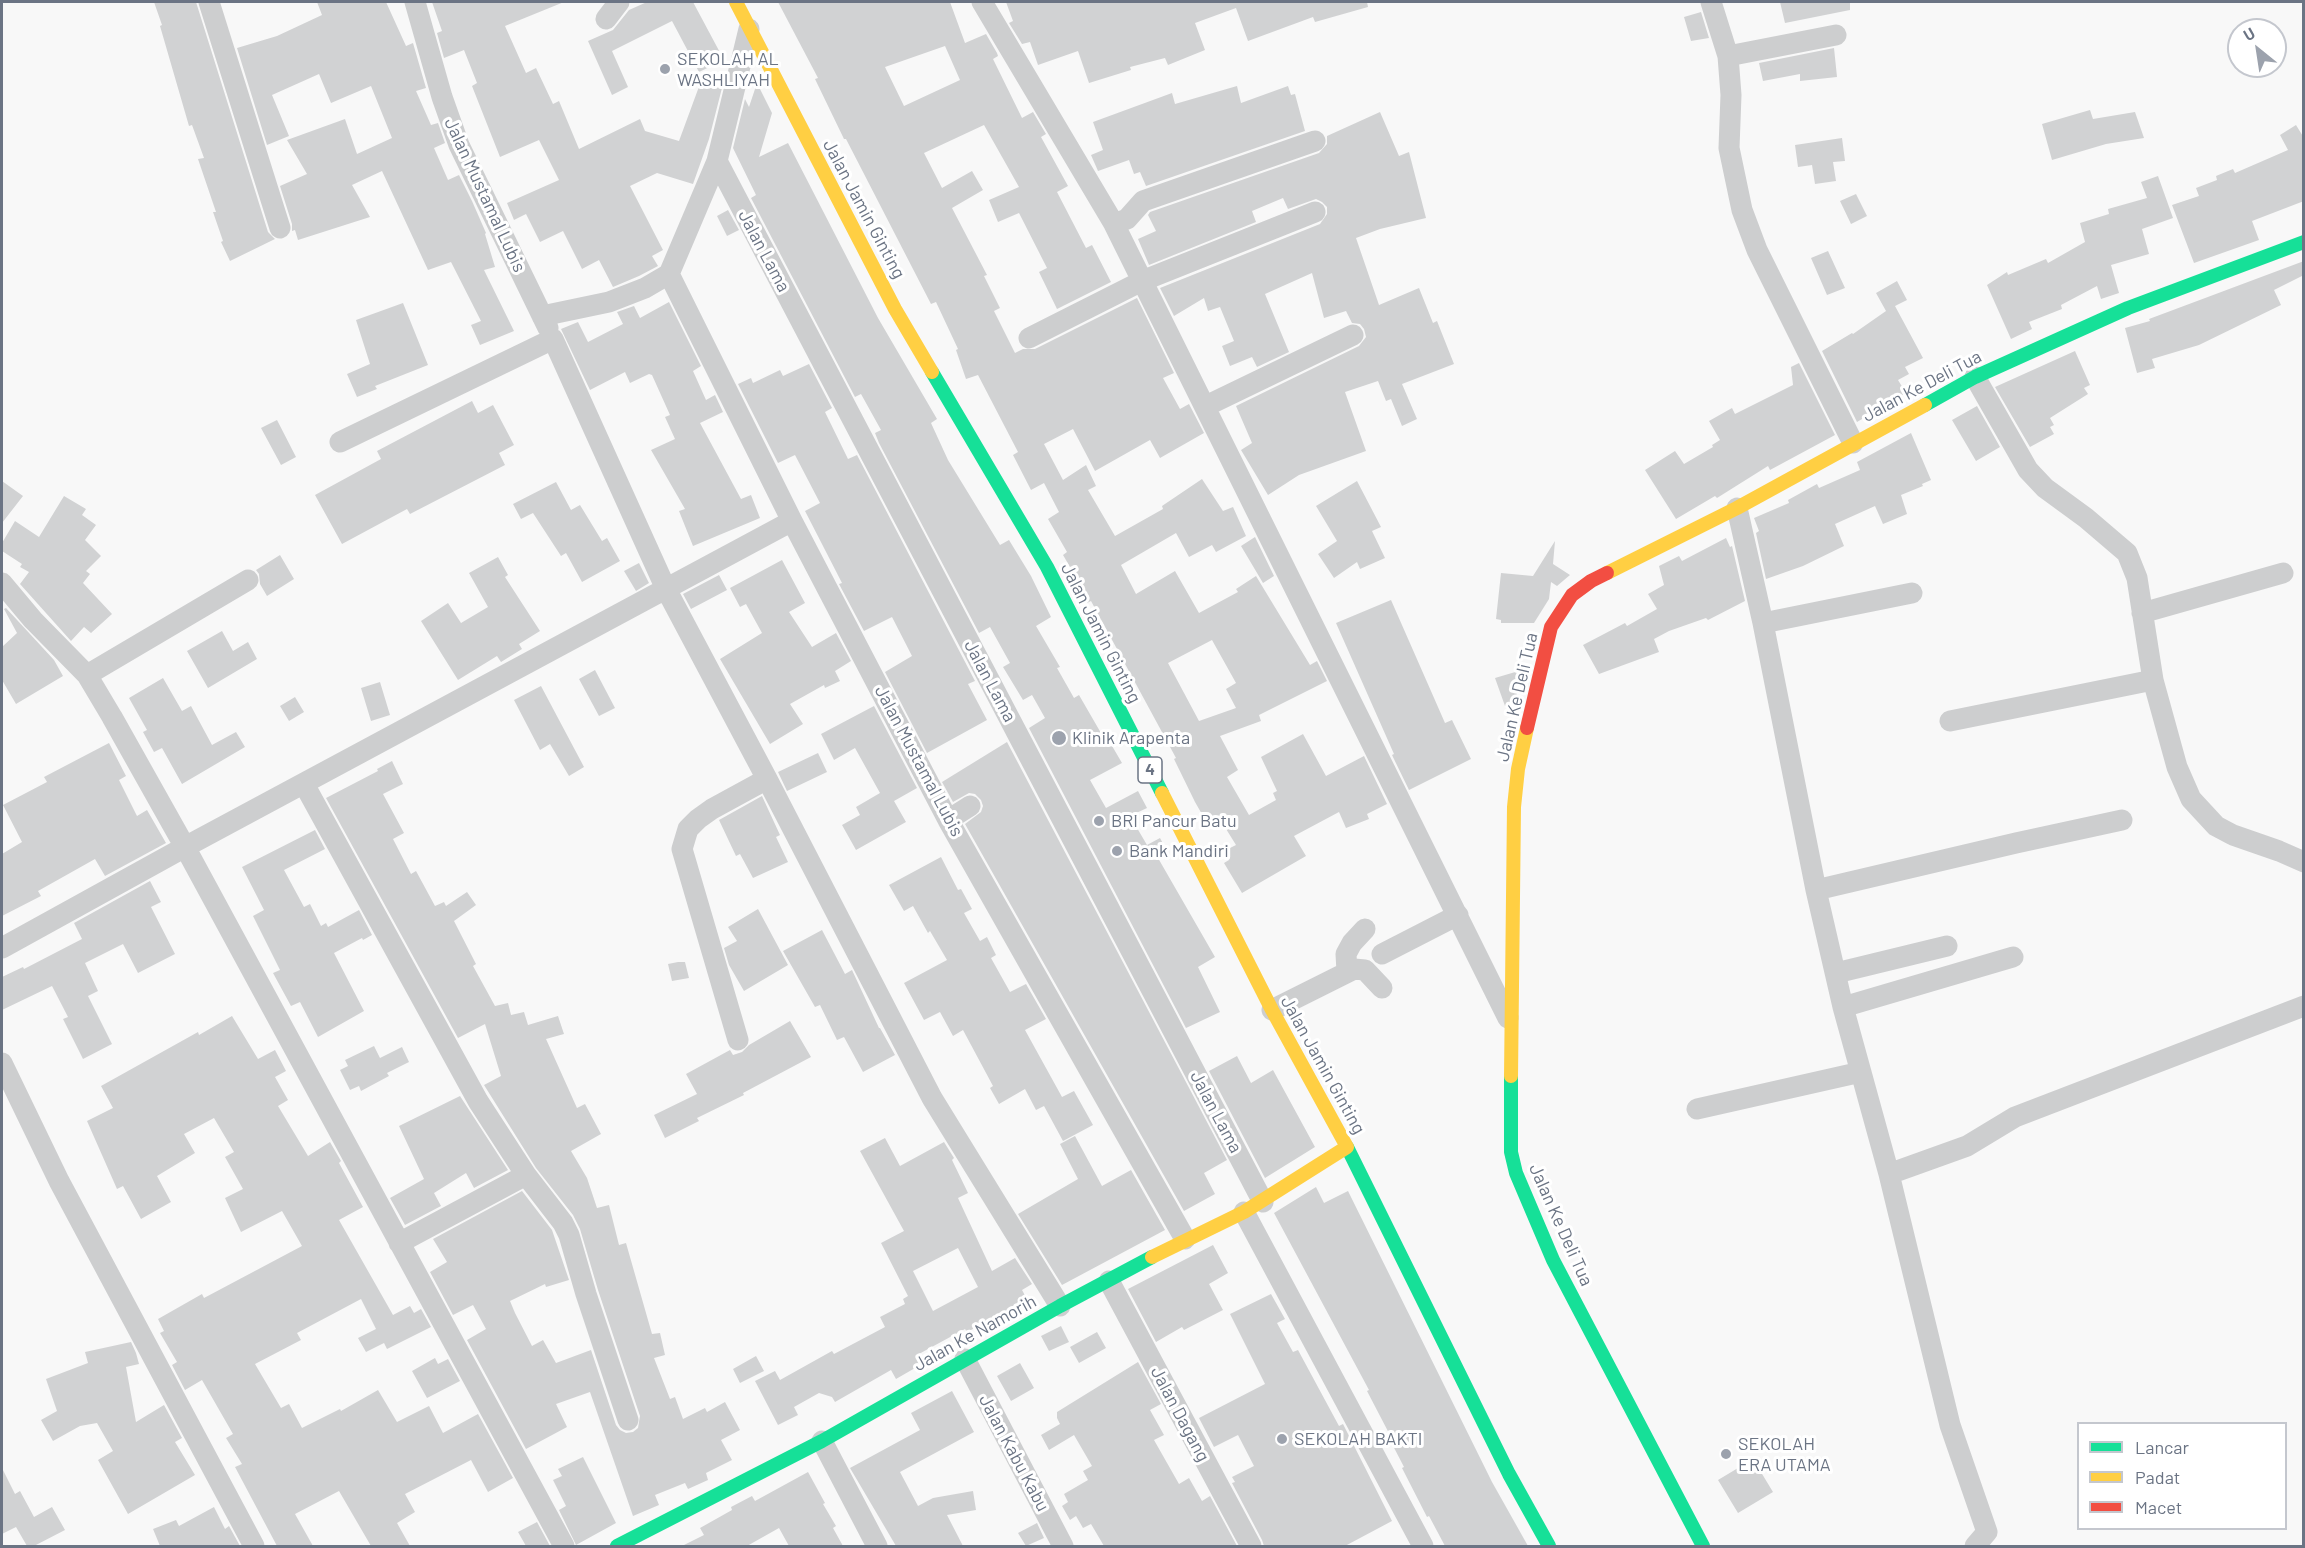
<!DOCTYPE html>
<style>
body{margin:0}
#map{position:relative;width:2305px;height:1548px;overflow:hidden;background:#f8f8f8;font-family:Barlow,sans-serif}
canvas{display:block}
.frame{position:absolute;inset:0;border:3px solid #6b7484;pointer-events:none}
.legend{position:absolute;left:2077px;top:1422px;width:210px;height:108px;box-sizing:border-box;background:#fff;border:2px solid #c4c7ce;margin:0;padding:8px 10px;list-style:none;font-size:18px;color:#6b7484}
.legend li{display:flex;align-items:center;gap:12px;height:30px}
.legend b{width:30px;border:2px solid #c4c7ce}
.north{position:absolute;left:2227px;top:18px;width:60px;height:60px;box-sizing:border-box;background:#fff;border:2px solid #c4c7ce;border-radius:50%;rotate:330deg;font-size:16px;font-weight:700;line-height:24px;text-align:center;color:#6b7484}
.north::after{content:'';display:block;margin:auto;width:21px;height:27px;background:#9ca2ad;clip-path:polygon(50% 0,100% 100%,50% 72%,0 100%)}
</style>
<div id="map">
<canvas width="2305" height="1548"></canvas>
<div class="frame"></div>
<ul class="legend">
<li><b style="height:8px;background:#16e098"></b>Lancar</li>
<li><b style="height:8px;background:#ffcf43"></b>Padat</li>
<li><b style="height:8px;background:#f24e42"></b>Macet</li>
</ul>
<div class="north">U</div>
</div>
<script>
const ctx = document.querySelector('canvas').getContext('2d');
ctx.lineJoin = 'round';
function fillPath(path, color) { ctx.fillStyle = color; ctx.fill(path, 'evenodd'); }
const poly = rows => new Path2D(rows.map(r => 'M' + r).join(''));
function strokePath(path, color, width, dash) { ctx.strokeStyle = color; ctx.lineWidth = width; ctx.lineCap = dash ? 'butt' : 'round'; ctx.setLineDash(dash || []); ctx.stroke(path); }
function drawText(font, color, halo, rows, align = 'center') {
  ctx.font = font + ' Barlow,sans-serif'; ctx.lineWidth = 6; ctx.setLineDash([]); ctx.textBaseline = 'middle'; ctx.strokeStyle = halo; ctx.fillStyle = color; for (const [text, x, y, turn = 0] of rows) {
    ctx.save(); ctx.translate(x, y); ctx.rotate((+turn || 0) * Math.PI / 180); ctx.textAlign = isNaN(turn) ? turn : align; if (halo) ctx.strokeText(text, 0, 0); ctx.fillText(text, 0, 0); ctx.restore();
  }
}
const building = poly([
 [154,2,196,2,268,232,275,239,230,261,221,242,223,241,213,212,216,212,198,159,204,158,192,125,189,126,160,26,162,25],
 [317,2,386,2,406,46,413,43,426,88,416,91,431,125,438,123,445,143,434,148,448,180,459,175,472,201,486,233,485,234,495,267,484,270,514,331,480,345,471,325,481,321,451,262,428,270,382,171,352,185,370,217,298,240,295,230,292,231,292,224,280,186,307,174,287,140,345,119,357,154,392,138,371,86,331,103,319,74,272,95,289,136,267,145,237,48,277,36,322,15],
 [432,2,564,2,505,26,526,73,536,68,553,104,559,101,579,149,640,119,645,131,679,141,704,73,724,80,709,139,693,184,657,173,630,186,663,250,652,256,658,266,639,276,613,287,599,260,582,269,563,231,540,242,526,214,514,220,507,203,559,180,539,140,500,157,472,86,477,83,464,50,444,58,437,33,442,31],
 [647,2,693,2,724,60,699,72,672,21,612,51,628,87,612,95,588,41,613,30,629,10],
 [778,2,950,2,965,43,986,34,997,53,998,56,993,59,1022,118,1033,112,1046,134,1041,137,1068,186,1057,192,1086,248,1092,245,1111,282,1057,309,1039,272,1047,268,1019,213,998,222,989,200,1019,187,984,125,924,153,942,188,972,171,983,190,952,208,987,275,984,276,1000,308,994,311,1015,353,1023,349,1035,349,1137,298,1174,373,1163,378,1180,409,1189,404,1204,433,1160,458,1150,440,1095,471,1073,429,1044,444,1063,480,1086,465,1096,486,1088,490,1115,536,1163,509,1162,506,1202,479,1223,511,1233,507,1246,536,1216,552,1212,545,1189,557,1176,533,1121,565,1136,594,1175,571,1199,613,1238,592,1236,589,1256,576,1310,665,1317,661,1327,681,1259,715,1261,721,1220,736,1238,770,1227,777,1249,815,1276,800,1273,793,1277,791,1261,757,1303,734,1326,776,1364,756,1387,804,1367,814,1369,819,1346,828,1339,812,1294,836,1306,856,1242,893,1224,863,1229,860,1224,851,1236,845,1218,816,1207,823,1195,802,1174,759,1176,758,1091,601,1087,603,1084,599,1071,574,1073,572,1063,555,1067,552,1048,519,1059,512,1044,483,1031,490,1013,455,1018,452,978,375,966,379,956,350,958,349,936,302,931,304,846,139,844,139,815,79,818,78],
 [945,46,960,80,904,106,885,67],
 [1212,640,1236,683,1226,689,1236,708,1199,721,1168,663],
 [1006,2,1367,2,1368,7,1315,22,1313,17,1248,41,1236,8,1195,23,1205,50,1168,65,1165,58,1130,67,1131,70,1089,83,1078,51,1038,65,1030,42,1022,44,1009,23,1013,21],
 [1780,2,1850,2,1850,10,1785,23],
 [1701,12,1709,38,1691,41,1684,17],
 [1834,48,1837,77,1800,81,1800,74,1763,81,1759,63],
 [757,83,772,113,759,157,788,143,878,318,937,419,931,423,948,460,1000,545,1009,540,1031,576,1051,617,1036,626,1060,667,1057,668,1074,698,1079,695,1105,740,1108,739,1122,763,1090,780,1106,808,1138,791,1147,808,1130,816,1147,845,1160,838,1168,853,1158,858,1215,957,1198,967,1220,1012,1186,1028,1029,728,1045,718,1032,695,1023,700,1003,667,1010,663,990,627,979,633,879,443,875,433,881,430,861,394,855,397,751,198,756,195,733,148,745,99,749,107],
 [1237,86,1241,103,1288,86,1291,95,1295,94,1305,131,1146,186,1140,172,1134,174,1129,160,1098,171,1091,155,1103,150,1093,122,1172,93,1175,104],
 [2090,110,2093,119,2135,112,2144,138,2106,144,2052,160,2042,124],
 [1380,112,1399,156,1409,152,1426,218,1380,229,1356,238,1379,305,1419,288,1433,323,1437,321,1454,364,1402,384,1417,419,1402,426,1391,399,1386,401,1378,381,1345,392,1366,451,1299,475,1268,495,1241,450,1252,443,1236,406,1359,346,1366,337,1364,329,1360,324,1352,323,1346,311,1324,318,1312,273,1265,294,1289,352,1257,367,1252,357,1230,366,1222,346,1234,341,1220,307,1208,311,1204,298,1174,316,1160,288,1320,224,1327,214,1327,207,1322,202,1316,199,1288,209,1283,198,1252,211,1256,222,1149,265,1138,239,1156,231,1148,215,1150,212,1319,153,1327,144,1327,136],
 [2296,125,2304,138,2304,201,2252,221,2259,240,2194,263,2172,205,2199,196,2196,188,2217,180,2216,176,2233,169,2235,173,2288,150,2280,135],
 [1842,138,1845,161,1833,162,1836,181,1815,184,1812,165,1798,167,1795,145],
 [2158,176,2173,218,2142,229,2149,254,2111,265,2119,293,2101,299,2097,286,2061,305,2062,309,2029,322,2032,329,2011,339,1987,285,2007,272,2008,275,2046,259,2048,263,2085,242,2080,223,2109,214,2108,209,2147,198,2141,182],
 [1856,194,1867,216,1851,224,1840,201],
 [728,210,739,230,727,236,717,216],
 [1828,251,1845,288,1827,295,1811,258],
 [2304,261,2304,275,2274,290,2281,305,2199,345,2152,359,2155,368,2137,373,2125,328,2150,321,2149,319],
 [1897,281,1907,300,1895,306,1923,358,1905,367,1909,374,1898,380,1906,393,1857,422,1822,351,1852,333,1853,334,1886,311,1876,293],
 [669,302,701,366,693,371,706,400,715,395,723,412,700,423,741,499,751,495,760,518,693,546,679,511,685,509,651,450,675,439,665,417,670,415,652,375,649,374,630,383,625,372,590,390,561,329,578,322,588,342,623,324,617,312,634,306,640,318],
 [403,303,428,365,375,386,377,389,357,397,347,374,370,364,356,320],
 [2075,351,2090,385,2084,388,2088,394,2050,418,2054,425,2050,427,2054,434,2030,447,1995,387],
 [1799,363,1835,435,1770,470,1768,466,1717,498,1715,496,1676,519,1645,470,1675,451,1684,464,1713,447,1712,445,1720,440,1709,421,1732,408,1735,414,1793,385,1791,367],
 [809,364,832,408,825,412,848,459,857,455,975,681,968,684,987,720,927,753,885,672,912,656,892,617,864,631,839,584,842,583,805,511,820,503,795,455,778,463,738,384,751,378,753,383,780,370,783,376],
 [472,401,478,413,493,405,514,445,499,453,505,465,410,514,407,509,342,544,315,495,381,459,377,451],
 [1977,406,2000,447,1976,461,1952,420],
 [277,420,296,457,281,465,261,428],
 [1911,433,1931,480,1922,484,1923,486,1901,495,1907,514,1883,524,1875,506,1835,524,1844,546,1803,566,1766,579,1756,533,1759,531,1754,518,1789,503,1788,500,1817,484,1819,488,1860,470,1857,462],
 [2,481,23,496,2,523],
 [1357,481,1381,527,1372,531,1385,558,1360,569,1357,562,1334,578,1318,554,1337,541,1316,506],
 [556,482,571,510,580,505,602,541,607,538,620,561,582,582,566,553,561,556,533,513,521,519,513,504],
 [64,496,86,509,82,515,96,525,85,540,101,556,86,571,90,574,83,583,112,614,91,633,84,627,71,641,20,584,29,572,20,567,22,564,2,551,2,543,15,521,39,537],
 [1255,537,1274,576,1263,583,1241,546],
 [1726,538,1730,547,1732,546,1745,601,1708,620,1706,618,1669,631,1654,639,1659,652,1599,674,1583,645,1625,623,1627,626,1657,609,1648,594,1664,585,1659,566,1679,556,1682,561],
 [1555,541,1553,564,1570,575,1557,586,1551,582,1549,599,1534,623,1501,623,1501,620,1496,619,1501,573,1533,576],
 [280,555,294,579,267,596,260,584,259,574,256,570],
 [498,557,508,575,505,577,540,631,519,644,522,649,501,662,497,656,458,680,421,621,448,603,461,623,488,607,469,573],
 [782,560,805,603,789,612,812,647,836,633,851,661,835,671,840,681,825,688,824,685,790,704,803,724,770,744,720,659,762,633,746,604,740,607,730,588],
 [639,563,649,583,636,591,624,571],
 [719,575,727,590,691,609,683,594],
 [1391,600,1445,723,1452,720,1471,759,1409,790,1392,755,1394,754,1336,623],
 [6,608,54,660,63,676,16,704,2,680,2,647,17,633,4,609],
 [222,631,233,651,248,642,257,659,208,688,187,651],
 [595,670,615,708,599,716,579,679],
 [1522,670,1515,703,1505,706,1495,678],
 [163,678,182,711,191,706,212,745,236,732,245,747,182,784,162,748,154,752,143,732,147,730,129,698],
 [380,682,390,715,371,721,361,688],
 [541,686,584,767,569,776,550,744,540,750,514,700],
 [295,697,304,712,289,721,280,706],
 [874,706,917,788,894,801,906,822,856,850,842,825,860,815,856,807,880,793,855,748,834,760,821,734],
 [1007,742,1227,1160,1204,1173,1215,1194,1184,1211,965,824,981,812,983,806,981,800,975,794,969,793,953,802,942,782],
 [109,743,126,776,119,780,137,816,147,810,166,843,105,876,95,859,38,891,41,896,2,916,2,854,22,842,3,805,47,782,44,777],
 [818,753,827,772,787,791,778,772],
 [392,761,403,784,383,794,404,833,393,839,411,874,416,871,435,906,444,902,446,906,467,892,476,905,454,921,476,964,473,966,495,1006,508,1003,511,1015,524,1012,528,1025,558,1016,564,1034,546,1039,577,1108,585,1104,601,1134,571,1151,587,1178,597,1208,609,1205,619,1245,626,1243,652,1334,660,1333,665,1355,654,1358,670,1399,675,1397,683,1419,705,1408,707,1412,725,1402,740,1430,721,1440,732,1460,706,1473,708,1480,688,1489,685,1483,655,1495,659,1505,633,1516,590,1392,556,1404,567,1427,526,1449,467,1340,486,1329,473,1305,453,1315,430,1272,447,1262,433,1239,522,1191,552,1230,569,1280,546,1287,545,1284,510,1301,515,1313,532,1346,543,1340,556,1363,591,1350,616,1425,620,1430,626,1433,633,1432,638,1428,640,1416,598,1290,580,1229,573,1215,536,1168,484,1085,501,1076,485,1024,458,1038,326,798,378,771,377,769],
 [762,796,780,835,776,837,788,862,753,878,740,854,736,856,719,820],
 [315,830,325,849,284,870,304,907,310,904,321,926,326,923,328,927,359,910,372,935,363,940,362,938,334,953,364,1011,318,1037,300,1002,291,1006,273,973,280,970,253,916,264,910,242,867],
 [941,857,958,890,961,889,972,909,964,913,980,941,987,937,996,955,991,958,1010,992,1026,984,1046,1019,1025,1030,1062,1097,1074,1091,1093,1125,1063,1141,1044,1106,1036,1110,1025,1089,999,1104,990,1088,993,1086,963,1030,953,1036,940,1012,924,1020,904,983,947,960,930,931,928,933,913,906,904,911,889,885],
 [150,881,161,902,151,907,175,954,138,973,123,944,85,963,98,991,88,996,112,1044,83,1059,63,1019,68,1017,52,986,2,1010,2,977,23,967,24,969,82,939,74,923],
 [758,909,788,965,744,991,729,965,724,948,737,941,728,927],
 [822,930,845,974,852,970,879,1028,880,1028,895,1055,863,1072,844,1037,837,1040,820,1005,815,1007,783,951],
 [678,962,685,962,689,978,672,981,668,964],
 [232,1016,258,1059,275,1050,286,1071,275,1077,288,1100,278,1106,308,1156,330,1142,341,1161,339,1163,363,1207,339,1220,393,1315,410,1306,414,1313,421,1309,431,1327,387,1349,384,1343,366,1352,358,1338,376,1329,361,1299,297,1333,301,1340,255,1364,281,1408,289,1404,302,1428,340,1409,341,1411,378,1390,397,1422,429,1406,443,1433,478,1414,513,1478,488,1492,471,1460,405,1494,415,1512,397,1523,410,1546,371,1546,339,1491,295,1514,313,1546,277,1546,235,1467,242,1464,226,1438,233,1434,202,1380,185,1390,172,1365,177,1362,160,1333,164,1331,158,1319,202,1294,204,1298,302,1246,282,1211,241,1232,225,1198,243,1189,225,1157,234,1152,214,1118,184,1134,195,1153,157,1176,171,1202,141,1219,123,1186,117,1189,87,1121,113,1108,101,1086,198,1032,199,1035],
 [790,1021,811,1057,743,1093,744,1095,697,1118,699,1121,665,1138,654,1115,697,1094,686,1074,730,1050,733,1055,742,1052,749,1045],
 [374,1046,380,1058,402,1047,409,1062,387,1073,389,1076,361,1091,359,1086,350,1090,340,1070,348,1066,345,1060],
 [1237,1056,1251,1083,1273,1070,1315,1147,1265,1178,1209,1071],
 [460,1096,508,1170,474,1188,466,1173,434,1193,441,1206,405,1225,390,1198,424,1179,399,1126],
 [1075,1136,1102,1186,1131,1170,1165,1230,1062,1285,1018,1214,1078,1179,1060,1144],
 [885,1138,900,1166,944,1142,954,1158,952,1160,968,1193,958,1198,992,1271,1015,1258,1032,1284,1022,1290,1028,1301,967,1332,965,1329,917,1355,922,1364,896,1379,891,1370,835,1402,832,1397,819,1393,794,1407,798,1415,778,1425,755,1381,775,1371,780,1380,832,1351,834,1354,885,1327,880,1317,905,1304,903,1299,908,1296,881,1243,904,1231,860,1151],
 [958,1248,978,1287,933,1311,913,1271],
 [1316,1187,1324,1203,1348,1191,1492,1482,1528,1546,1445,1546,1429,1516,1427,1517,1402,1468,1404,1467,1390,1440,1392,1439,1367,1391,1369,1390,1274,1213],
 [1213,1245,1228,1273,1209,1284,1223,1310,1184,1330,1182,1327,1156,1342,1128,1289],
 [1271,1294,1285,1319,1277,1323,1293,1352,1298,1350,1339,1426,1343,1424,1392,1521,1345,1546,1264,1546,1262,1540,1232,1483,1235,1482,1232,1477,1254,1466,1238,1435,1214,1447,1199,1418,1265,1384,1230,1314],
 [1061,1326,1069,1342,1049,1351,1041,1336],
 [1097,1332,1106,1348,1079,1363,1070,1347],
 [131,1342,136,1353,139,1364,126,1367,136,1422,164,1405,182,1438,175,1442,195,1475,128,1514,98,1460,113,1451,97,1423,80,1426,53,1441,41,1420,57,1411,46,1379,88,1363,85,1352],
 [756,1356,764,1371,740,1383,733,1369],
 [435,1358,438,1364,448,1359,460,1381,427,1398,412,1371],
 [1138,1362,1161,1404,1150,1410,1164,1435,1154,1440,1179,1484,1189,1478,1202,1501,1210,1496,1237,1546,1104,1546,1091,1524,1083,1528,1076,1516,1070,1520,1062,1506,1068,1502,1064,1494,1088,1480,1083,1471,1092,1466,1074,1435,1049,1450,1041,1435,1060,1424,1057,1418,1057,1412],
 [1020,1363,1034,1388,1011,1401,997,1376],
 [952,1391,974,1432,900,1472,918,1506,933,1498,973,1491,976,1510,947,1515,963,1546,896,1546,850,1468,920,1430,911,1413],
 [583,1457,616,1523,576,1545,559,1510,566,1506,553,1480,562,1476,558,1469],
 [1753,1459,1773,1492,1738,1513,1718,1480],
 [2,1468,15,1494,20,1491,34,1517,52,1507,65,1530,34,1546,27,1546,16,1527,2,1534],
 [808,1472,825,1503,823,1504,836,1526,833,1528,843,1546,789,1546,779,1528,747,1546,682,1546,704,1535,700,1528,732,1510,731,1507,752,1496,755,1501],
 [214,1507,225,1529,229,1526,240,1546,160,1546,153,1529,176,1520,179,1526],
 [537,1522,550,1546,526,1546,518,1532],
 [1037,1523,1044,1538,1026,1546,1018,1533]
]);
const street = poly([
 [209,2,280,228],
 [415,2,442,97,459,145,548,328],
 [982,2,1114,224,1508,1018],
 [1711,2,1728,56,1731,95,1729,148,1742,210,1757,250,1853,443],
 [606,19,619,2],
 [1728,56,1836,35],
 [717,161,1263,1202],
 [1114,224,1127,219,1143,201,1315,141],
 [669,274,792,521,948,820,1185,1239],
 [542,316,609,302,645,288,669,274,717,161,749,29],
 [1029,338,1142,281,1315,212],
 [1975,377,2028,470,2045,488,2086,518,2127,553,2137,578,2153,680,2177,767,2191,799,2216,826,2233,835,2279,851,2304,862],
 [1206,406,1353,335],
 [340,442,553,339,666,589,767,779,932,1098,1060,1306],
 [1737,508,1763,623,1816,890,1843,1007,1889,1174,1950,1425,1987,1532,1975,1546],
 [2,583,33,620,87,675,112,717,185,847,564,1546],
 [2142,613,2283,573],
 [1763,623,1912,593],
 [87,675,248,580],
 [1950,721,2153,680],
 [304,784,478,1101,526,1175,563,1223,569,1235,586,1294,628,1420],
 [948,820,970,806],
 [1816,890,2016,843,2122,820],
 [2,948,185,847,792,521],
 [1382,954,1458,915],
 [1347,972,1346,954,1352,943,1365,929],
 [1836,973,1947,946],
 [1843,1007,2013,957],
 [1272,1010,1354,969,1365,970,1382,988],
 [738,1040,682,849,688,829,698,819,712,809,767,779],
 [2,1063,59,1181,254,1546],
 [1697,1109,1861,1072],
 [1889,1174,1967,1146,2015,1117,2304,1006],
 [1244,1212,1423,1546],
 [399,1243,526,1175],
 [1109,1281,1251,1546],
 [965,1359,1063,1546],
 [822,1441,877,1546]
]);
const fast = poly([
 [932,372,1047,567,1162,793],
 [1925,405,1975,377,2128,308,2304,242],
 [1511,1076,1511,1152,1516,1173,1553,1260,1703,1546],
 [1347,1147,1509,1474,1549,1546],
 [617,1546,822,1441,1060,1306,1152,1257]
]);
const slow = poly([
 [736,2,895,309,932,372],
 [1607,573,1737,508,1925,405],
 [1162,793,1272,1010,1347,1147],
 [1511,1076,1514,807,1518,769,1527,728],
 [1152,1257,1244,1212,1347,1147]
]);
const jam = poly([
 [1527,728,1551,627,1572,595,1591,581,1607,573]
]);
const markers = [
 [665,69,6,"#9ca2ad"],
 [1059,738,8,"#9ca2ad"],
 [1099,821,6,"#9ca2ad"],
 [1117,851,6,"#9ca2ad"],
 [1282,1439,6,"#9ca2ad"],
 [1726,1454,6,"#9ca2ad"]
];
const shields = [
 [1150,770,24]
];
const shieldNames = [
 ["4",1150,770]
];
const poiNames = [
 ["SEKOLAH AL",677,59],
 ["WASHLIYAH",677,80],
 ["Klinik Arapenta",1072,738],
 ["BRI Pancur Batu",1111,821],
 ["Bank Mandiri",1129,851],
 ["SEKOLAH BAKTI",1294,1439],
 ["SEKOLAH",1738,1444],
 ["ERA UTAMA",1738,1465]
];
const streetNames = [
 ["Jalan Mustamal Lubis",485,195,65],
 ["Jalan Jamin Ginting",864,209,62],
 ["Jalan Lama",764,251,62],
 ["Jalan Ke Deli Tua",1922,386,-28],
 ["Jalan Jamin Ginting",1101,633,63],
 ["Jalan Lama",990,681,62],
 ["Jalan Ke Deli Tua",1517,697,-77],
 ["Jalan Mustamal Lubis",919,761,62],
 ["Jalan Jamin Ginting",1323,1065,61],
 ["Jalan Lama",1216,1112,62],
 ["Jalan Ke Deli Tua",1561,1225,66],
 ["Jalan Ke Namorih",975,1333,-29],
 ["Jalan Dagang",1180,1414,62],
 ["Jalan Kabu Kabu",1014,1453,62]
];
fillPath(building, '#d1d2d3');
strokePath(street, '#cdcecf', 21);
strokePath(fast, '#16e098', 14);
strokePath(slow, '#ffcf43', 14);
strokePath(jam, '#f24e42', 14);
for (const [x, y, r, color] of markers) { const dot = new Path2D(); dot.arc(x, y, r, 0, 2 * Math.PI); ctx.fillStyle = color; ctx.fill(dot); strokePath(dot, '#fff', 2); }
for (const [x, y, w] of shields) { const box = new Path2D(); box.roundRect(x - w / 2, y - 13, w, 26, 4.5); ctx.fillStyle = '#fff'; ctx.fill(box); strokePath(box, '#6b7484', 1.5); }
drawText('bold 16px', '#6b7484', null, shieldNames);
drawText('18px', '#6b7484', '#fff', poiNames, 'left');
drawText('18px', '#6b7484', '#fff', streetNames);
</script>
